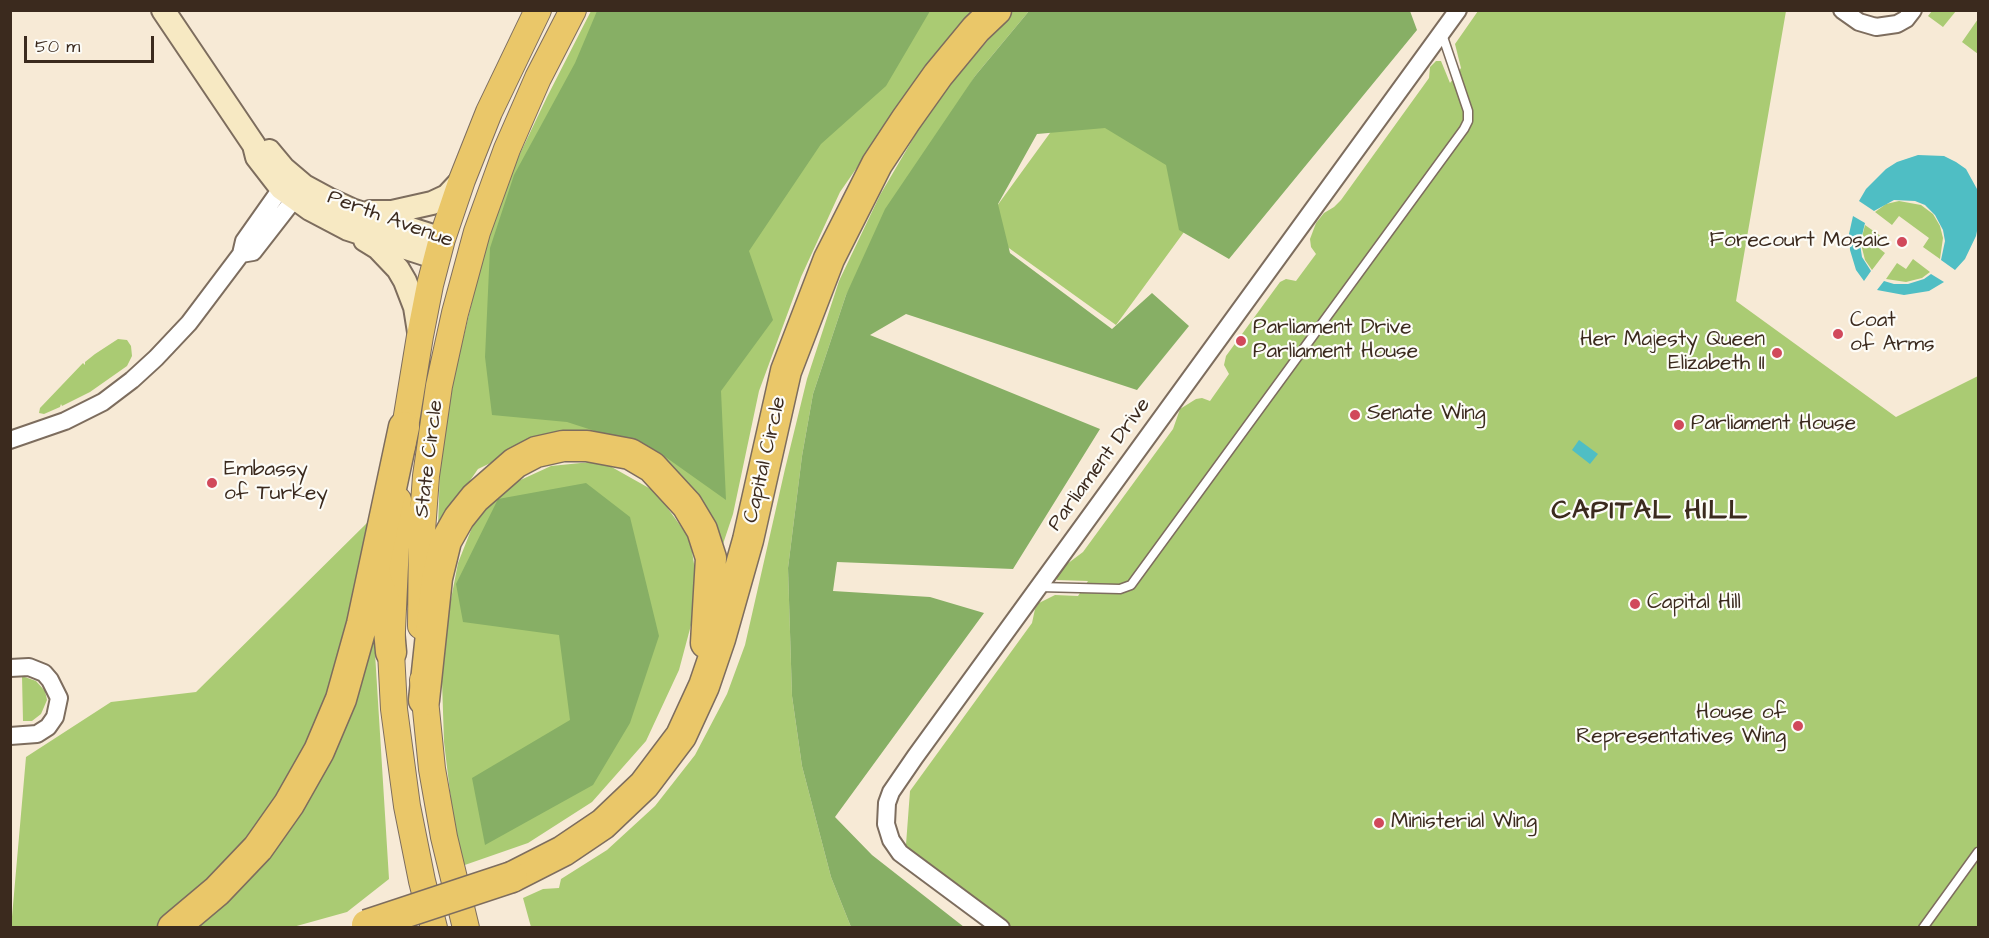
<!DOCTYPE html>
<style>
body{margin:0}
#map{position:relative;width:1989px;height:938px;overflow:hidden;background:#f7ead6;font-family:"Architects Daughter",sans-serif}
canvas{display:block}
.frame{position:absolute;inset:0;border:12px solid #3b2a1e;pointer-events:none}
.scale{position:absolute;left:24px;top:36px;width:130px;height:27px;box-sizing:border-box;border:3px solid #3b2a1e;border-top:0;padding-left:8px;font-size:18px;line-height:21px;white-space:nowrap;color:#3b2a1e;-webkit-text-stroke:4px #fdfcf7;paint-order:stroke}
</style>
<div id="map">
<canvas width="1989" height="938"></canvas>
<div class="frame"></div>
<div class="scale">50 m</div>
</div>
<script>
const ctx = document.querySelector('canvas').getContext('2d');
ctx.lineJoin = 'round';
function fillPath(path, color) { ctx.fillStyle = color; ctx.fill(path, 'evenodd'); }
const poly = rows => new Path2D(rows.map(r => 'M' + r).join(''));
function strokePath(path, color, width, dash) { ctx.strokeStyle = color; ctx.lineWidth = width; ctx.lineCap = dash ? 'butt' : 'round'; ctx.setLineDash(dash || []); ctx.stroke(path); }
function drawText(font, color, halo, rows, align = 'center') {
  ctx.font = font + ' "Architects Daughter",sans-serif'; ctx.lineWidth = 4.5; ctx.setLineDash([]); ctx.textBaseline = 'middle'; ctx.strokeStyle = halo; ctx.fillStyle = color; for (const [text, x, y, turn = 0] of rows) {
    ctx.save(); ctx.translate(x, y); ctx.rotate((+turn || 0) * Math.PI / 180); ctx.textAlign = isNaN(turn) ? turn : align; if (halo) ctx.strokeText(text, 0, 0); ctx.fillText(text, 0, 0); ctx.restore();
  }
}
const green = poly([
 [591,11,975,11,906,97,840,192,801,277,759,391,733,514,721,550,666,465,600,432,551,434,478,469,438,527,440,468,454,377,495,206,547,97],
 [1013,11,1029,11,975,76,846,295,813,394,802,456,788,568,792,696,802,766,831,877,851,927,531,927,523,898,543,889,559,888,561,879,607,850,655,806,695,755,727,694,745,645,785,469,807,379,839,281,880,195,924,120,953,81],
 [1478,11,1786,11,1736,301,1896,417,1978,376,1978,927,1005,927,905,858,910,791,1032,623,1035,609,1039,603,1055,595,1078,596,1088,581,1057,580,1056,578,1067,564,1083,552,1173,429,1180,409,1196,399,1202,398,1210,401,1229,374,1224,365,1226,356,1280,282,1286,279,1296,281,1313,258,1316,254,1311,247,1310,239,1316,223,1324,213,1334,207,1341,200,1429,78,1430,67,1436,61,1441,61,1450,83,1461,68,1455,44],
 [1932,11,1932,10,1956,11,1943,27,1928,16],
 [1978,19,1978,54,1962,42],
 [1079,93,1214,191,1116,325,981,228],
 [1899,201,1921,205,1933,214,1940,226,1943,238,1940,259,1923,247,1929,238,1899,216,1892,225,1875,212,1886,204],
 [1865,225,1882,237,1876,246,1885,253,1872,270,1865,260,1862,248,1862,237],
 [1913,259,1930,272,1922,278,1906,282,1886,279,1897,263,1906,269],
 [118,339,127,340,131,346,132,356,127,366,90,392,62,406,61,404,60,407,44,414,39,413,40,408,83,363,85,365,85,362,95,354],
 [601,461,656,492,690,539,699,595,679,670,646,741,592,802,528,843,459,867,444,742,441,651,458,563,475,520,514,483,551,466],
 [370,520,354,597,374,637,389,879,347,912,293,927,11,928,26,757,111,702,196,692],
 [22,676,36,681,45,691,47,700,41,714,32,721,23,721]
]);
const forest = poly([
 [597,11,930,11,886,86,821,144,749,251,773,320,721,391,726,500,657,451,567,422,492,415,485,357,490,248,514,175,575,63],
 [1029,11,1410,11,1417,30,1229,259,1179,230,1166,165,1105,128,1037,134,998,204,1010,253,1112,329,1152,293,1189,326,1137,390,906,314,870,335,1100,429,1013,569,837,562,833,591,930,597,984,613,835,817,872,855,964,927,851,927,831,877,802,766,792,696,788,568,802,456,813,394,846,295,885,209,975,76],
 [586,483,630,517,659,636,630,723,593,785,485,845,472,778,570,720,559,635,463,622,456,584,498,499]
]);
const water = poly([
 [1918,155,1944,156,1956,162,1966,169,1977,189,1978,226,1976,236,1965,259,1955,270,1941,260,1945,241,1943,230,1935,215,1925,205,1915,201,1894,200,1874,211,1859,201,1866,189,1886,169,1897,162],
 [1853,216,1865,223,1860,244,1862,257,1871,271,1864,281,1856,270,1850,250,1849,234],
 [1931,274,1944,282,1929,291,1904,295,1877,290,1884,281,1894,284,1908,284,1924,279],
 [1579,440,1598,454,1590,464,1572,450]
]);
const lane = poly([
 [1039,587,1120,589,1131,585,1464,129,1468,121,1468,111,1442,34],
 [1923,928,1978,852]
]);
const street = poly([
 [1842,10,1859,22,1876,27,1897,24,1906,19,1913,10],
 [241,254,253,252,302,189],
 [10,440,65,421,103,402,132,380,156,358,189,323,241,254,244,241,287,180],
 [10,668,29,667,44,673,50,680,59,698,55,717,48,727,37,734,10,736],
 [1001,928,900,853,891,840,886,824,887,803,891,792,915,757,1458,10]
]);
const secondary = poly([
 [163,10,254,145,257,157,281,188,310,209,348,229,437,258],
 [269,151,284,169,304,186,328,199,354,211,442,239],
 [370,212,392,212,432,203,447,196,462,180],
 [365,240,378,248,398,269,405,281,415,307,419,332]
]);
const primary = poly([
 [402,446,420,336,430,285,442,239,462,180,489,112,538,10],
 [398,500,391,652,394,709,407,806,422,881,434,928],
 [421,626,422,531,426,476,439,386,455,313,477,232,507,149,538,78,573,10],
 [423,680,432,769,444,837,466,928]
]);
const highway = poly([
 [374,571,376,580,387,608,391,652],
 [424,700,437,578,446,541,459,518,475,498,515,463,536,452,563,446,587,446,630,454,652,467,687,505,702,530,711,558,706,643],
 [512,877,563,851,603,824,644,785,681,736,704,686,720,639,748,540,786,371,829,259,877,164,906,120,938,75,976,29,996,10],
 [173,928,217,891,258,848,289,804,319,751,341,699,362,624,404,427]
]);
const highwayBridge = poly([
 [367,925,512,877]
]);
const markers = [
 [1902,242,6,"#d1495b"],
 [1838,334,6,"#d1495b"],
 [1241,341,6,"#d1495b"],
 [1777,353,6,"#d1495b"],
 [1355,415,6,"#d1495b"],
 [1679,425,6,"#d1495b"],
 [212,483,6,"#d1495b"],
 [1635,604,6,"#d1495b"],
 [1798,726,6,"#d1495b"],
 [1379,823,6,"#d1495b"]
];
const streetNames = [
 ["Perth Avenue",390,220,20],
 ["State Circle",430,459,-83],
 ["Capital Circle",766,460,-77],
 ["Parliament Drive",1100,465,-54]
];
const poiNames = [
 ["Forecourt Mosaic",1890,242,"right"],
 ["Coat",1850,322],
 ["of Arms",1850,346],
 ["Parliament Drive",1253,329],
 ["Parliament House",1253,353],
 ["Her Majesty Queen",1765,341,"right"],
 ["Elizabeth II",1765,365,"right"],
 ["Senate Wing",1367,415],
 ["Parliament House",1691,425],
 ["Embassy",224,471],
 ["of Turkey",224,495],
 ["Capital Hill",1647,604],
 ["House of",1786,714,"right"],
 ["Representatives Wing",1786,738,"right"],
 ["Ministerial Wing",1391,823]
];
const districtNames = [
 ["CAPITAL HILL",1650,512]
];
fillPath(green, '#aacb73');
fillPath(forest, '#87af65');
fillPath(water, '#4fbec4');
strokePath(lane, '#7d6d5e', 11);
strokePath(street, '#7d6d5e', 20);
strokePath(secondary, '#7d6d5e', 26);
strokePath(primary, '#7d6d5e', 28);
strokePath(highway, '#7d6d5e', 33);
strokePath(lane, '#fff', 8);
strokePath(street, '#fff', 16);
strokePath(secondary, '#f7e9c3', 22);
strokePath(primary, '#eac769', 26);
strokePath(highway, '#eac769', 30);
strokePath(highwayBridge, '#7d6d5e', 33, []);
strokePath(highwayBridge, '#eac769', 30);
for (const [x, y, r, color] of markers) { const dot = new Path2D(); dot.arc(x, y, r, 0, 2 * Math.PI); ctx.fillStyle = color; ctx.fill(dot); strokePath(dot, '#fdfcf7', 2); }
drawText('21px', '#3b2a1e', '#fdfcf7', streetNames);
drawText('21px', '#3b2a1e', '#fdfcf7', poiNames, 'left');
ctx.letterSpacing = '1.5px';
drawText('bold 27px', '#3b2a1e', '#fdfcf7', districtNames);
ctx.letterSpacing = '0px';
</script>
